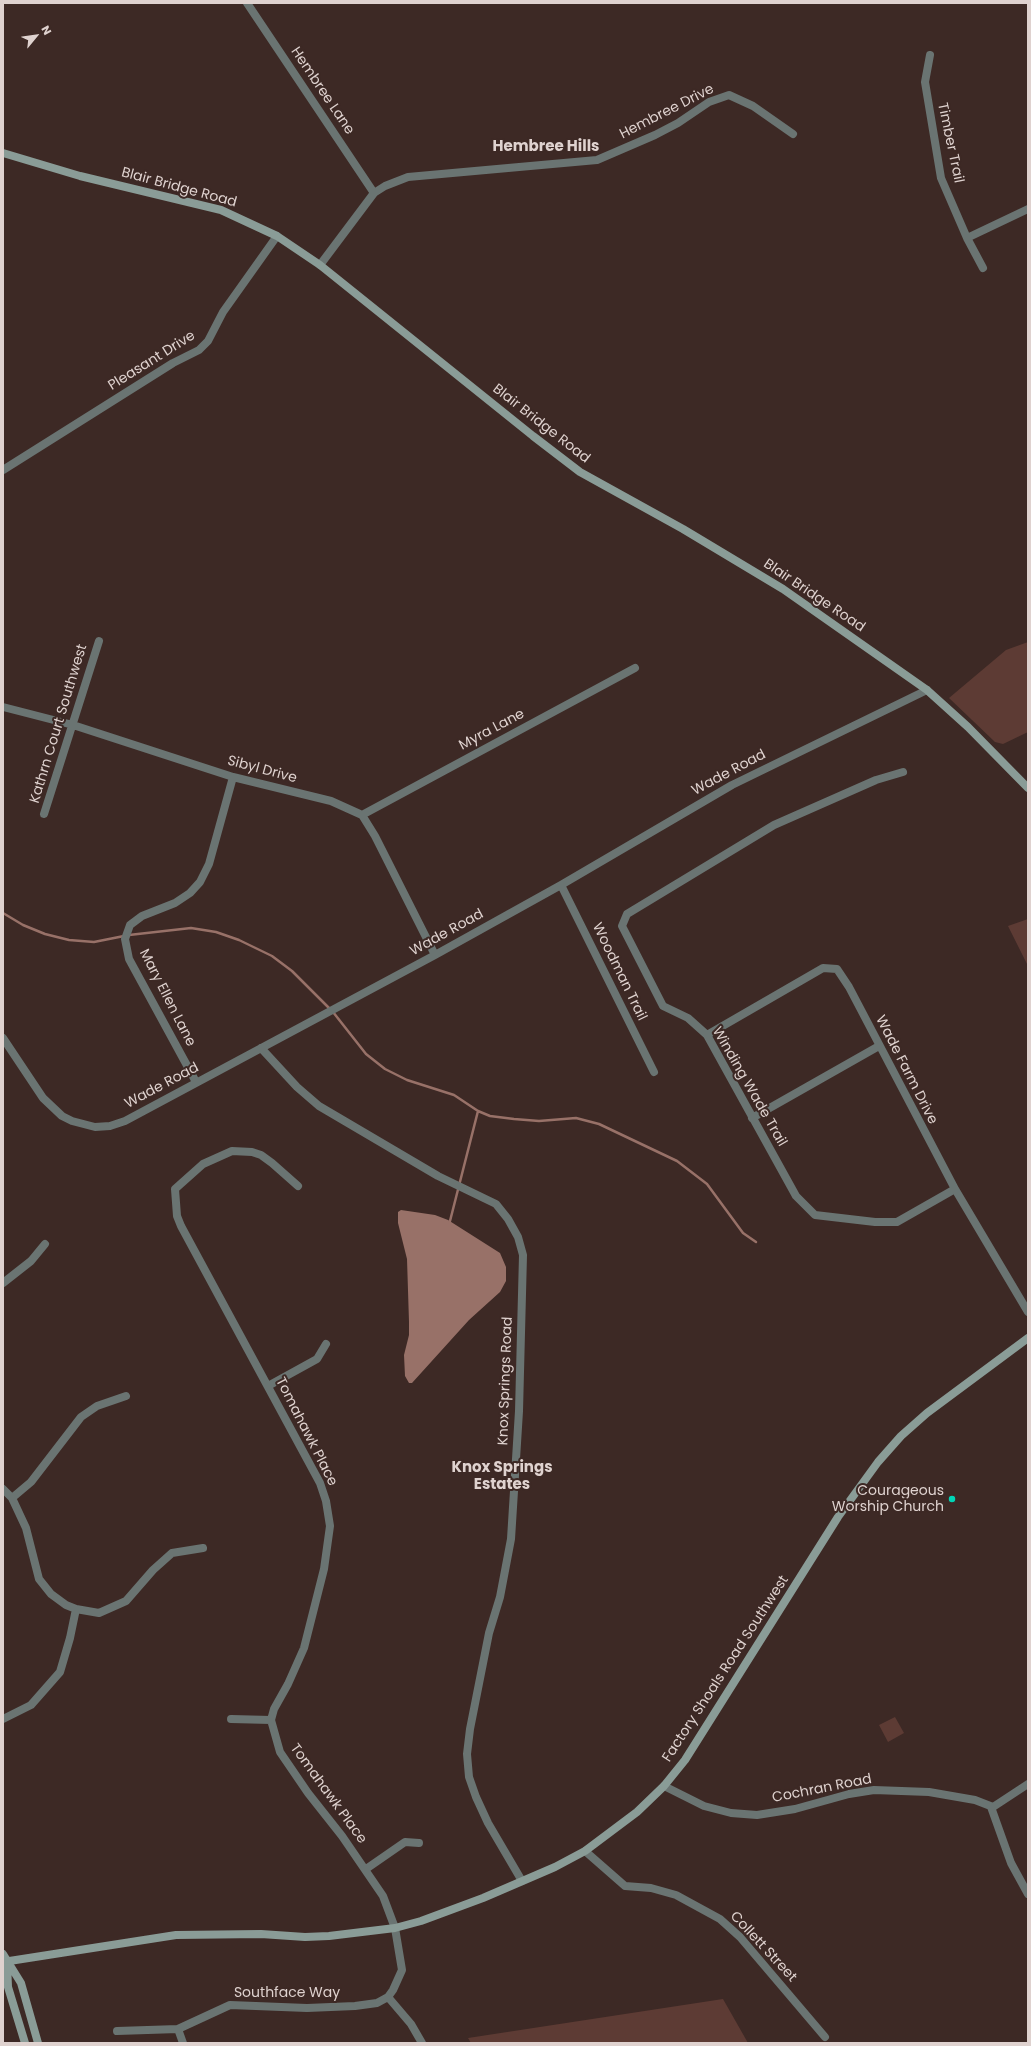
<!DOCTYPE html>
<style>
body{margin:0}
#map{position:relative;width:1031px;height:2046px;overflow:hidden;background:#3d2925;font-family:Poppins,sans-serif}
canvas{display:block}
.frame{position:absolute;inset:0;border:4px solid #dfd2cf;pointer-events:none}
.north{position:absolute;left:16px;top:16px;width:40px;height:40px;-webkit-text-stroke:3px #3d2925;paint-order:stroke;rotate:61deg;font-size:11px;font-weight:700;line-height:16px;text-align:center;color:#dfd2cf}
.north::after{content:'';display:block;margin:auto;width:14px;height:18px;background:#dfd2cf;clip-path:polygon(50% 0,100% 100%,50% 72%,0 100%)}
</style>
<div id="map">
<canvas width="1031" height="2046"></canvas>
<div class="frame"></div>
<div class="north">N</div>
</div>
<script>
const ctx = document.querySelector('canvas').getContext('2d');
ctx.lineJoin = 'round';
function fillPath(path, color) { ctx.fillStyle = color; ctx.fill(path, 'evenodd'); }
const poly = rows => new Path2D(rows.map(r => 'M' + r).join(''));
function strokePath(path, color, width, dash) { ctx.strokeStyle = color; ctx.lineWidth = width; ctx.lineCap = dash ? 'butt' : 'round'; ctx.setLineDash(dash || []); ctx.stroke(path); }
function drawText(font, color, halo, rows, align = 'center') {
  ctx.font = font + ' Poppins,sans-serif'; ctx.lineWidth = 4; ctx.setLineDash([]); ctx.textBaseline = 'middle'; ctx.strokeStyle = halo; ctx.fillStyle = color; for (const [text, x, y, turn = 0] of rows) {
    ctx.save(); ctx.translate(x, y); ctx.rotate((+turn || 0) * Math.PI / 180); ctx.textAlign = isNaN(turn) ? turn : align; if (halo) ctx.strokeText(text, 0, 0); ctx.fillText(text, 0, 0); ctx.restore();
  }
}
const green = poly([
 [1028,642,1028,732,1003,744,995,742,949,698,1006,650],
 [1028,919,1028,966,1008,926],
 [895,1717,904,1733,888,1742,879,1725],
 [723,1999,748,2043,471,2043,468,2038]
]);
const water = poly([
 [401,1210,435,1215,448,1220,500,1253,506,1267,506,1281,500,1292,469,1320,412,1383,409,1383,405,1376,404,1355,409,1335,409,1322,407,1259,398,1223,398,1212]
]);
const stream = poly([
 [3,913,23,925,45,934,69,940,94,942,124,936],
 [129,935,191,928,216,932,239,940,272,956,292,971,330,1009],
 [333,1012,366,1054,385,1069,407,1080,454,1095,478,1111,490,1116,514,1119,539,1121,576,1118,599,1124,677,1161,707,1184,743,1233,756,1242],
 [450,1221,478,1111]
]);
const street = poly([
 [247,3,374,193],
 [930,55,925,82,941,178,967,238,983,268],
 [967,238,1028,209],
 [320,265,374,193,385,186,408,177,597,160,655,135,678,123,709,102,729,95,753,106,793,134],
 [3,470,173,363,199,350,208,341,223,312,277,236],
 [3,707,73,725,233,777,331,801,362,815,375,836,435,955],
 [903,772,876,780,774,825,627,914,622,926,663,1006,688,1018,707,1035,796,1196,815,1215,875,1222,897,1222,955,1189],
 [44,814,99,641],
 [362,815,635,668],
 [561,885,654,1072],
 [707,1035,823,968,837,969,849,987,955,1189,1028,1312],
 [3,1038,43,1098,62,1116,72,1121,95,1127,110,1126,125,1121,435,955,561,885,732,785,927,690],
 [261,1048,297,1087,319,1106,438,1176,496,1204,508,1219,518,1237,523,1255,519,1411,511,1539,500,1597,489,1633,470,1729,467,1754,469,1777,476,1797,488,1823,522,1881],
 [196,1082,129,959,125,939,130,925,142,916,175,903,190,893,200,882,209,864,233,777],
 [752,1118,879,1046],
 [3,1283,31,1261,45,1244],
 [268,1386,317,1359,326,1344],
 [3,1489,12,1498,26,1528,39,1579,51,1594,66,1605,76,1609,99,1613,126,1601,153,1570,172,1553,203,1548],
 [12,1498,31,1482,81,1417,97,1406,126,1396],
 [3,1719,31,1705,60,1672,70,1638,76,1609],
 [231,1719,271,1720],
 [664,1786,704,1806,731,1813,757,1815,795,1809,849,1794,874,1790,929,1792,975,1800,993,1807,1028,1784],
 [991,1807,1011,1863,1028,1894],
 [585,1851,625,1886,651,1888,676,1895,720,1919,740,1937,825,2037],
 [366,1869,405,1842,419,1843],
 [388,1997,411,2024,422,2043],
 [178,2029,183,2043],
 [117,2031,178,2029,230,2005,307,2008,355,2006,377,2003,388,1997,393,1990,402,1970,395,1928,383,1896,342,1836,308,1793,280,1752,271,1720,274,1709,288,1684,304,1648,324,1569,330,1526,326,1501,320,1483,181,1226,177,1216,175,1189,203,1164,232,1151,252,1152,261,1155,272,1163,298,1186]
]);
const secondary = poly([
 [3,153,80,176,221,210,277,236,320,265,533,436,580,472,683,529,783,589,927,690,968,727,1028,788],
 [3,1954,21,1983,38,2043],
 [3,1962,176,1935,261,1934,305,1937,329,1936,395,1928,421,1921,483,1898,555,1867,585,1851,637,1812,664,1786,685,1760,838,1517,878,1462,901,1436,927,1413,1028,1338],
 [7,1963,8,1987,25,2043]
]);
const markers = [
 [952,1499,4,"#00d5b7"]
];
const streetNames = [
 ["Hembree Lane",322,91,56],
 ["Hembree Drive",667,112,-27],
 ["Timber Trail",950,143,78],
 ["Blair Bridge Road",179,188,15],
 ["Pleasant Drive",152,361,-32],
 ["Blair Bridge Road",541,424,38],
 ["Blair Bridge Road",814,596,34],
 ["Kathrn Court Southwest",59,724,-73],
 ["Myra Lane",492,730,-28],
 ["Sibyl Drive",262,770,15],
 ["Wade Road",729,773,-28],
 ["Wade Road",447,933,-29],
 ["Woodman Trail",619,972,64],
 ["Mary Ellen Lane",167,998,63],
 ["Wade Farm Drive",906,1070,63],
 ["Wade Road",162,1086,-28],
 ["Winding Wade Trail",749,1087,60],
 ["Knox Springs Road",506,1381,-88],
 ["Tomahawk Place",306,1432,63],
 ["Factory Shoals Road Southwest",726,1669,-57],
 ["Cochran Road",822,1789,-11],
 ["Tomahawk Place",328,1794,54],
 ["Collett Street",763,1947,47],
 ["Southface Way",287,1993]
];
const poiNames = [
 ["Courageous",944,1491],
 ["Worship Church",944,1507]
];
const neighbourhoodNames = [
 ["Hembree Hills",546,147],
 ["Knox Springs",502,1468],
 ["Estates",502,1485]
];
fillPath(green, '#5d3b34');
fillPath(water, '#987168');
strokePath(stream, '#987168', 2.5);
strokePath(street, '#6a7472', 8);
strokePath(secondary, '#8a9c97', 8);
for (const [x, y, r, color] of markers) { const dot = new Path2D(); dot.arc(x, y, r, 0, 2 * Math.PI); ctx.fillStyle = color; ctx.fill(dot); strokePath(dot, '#3d2925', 1.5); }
drawText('14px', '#dfd2cf', '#3d2925', streetNames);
drawText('14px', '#dfd2cf', '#3d2925', poiNames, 'right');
drawText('bold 15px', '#dfd2cf', '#3d2925', neighbourhoodNames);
</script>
